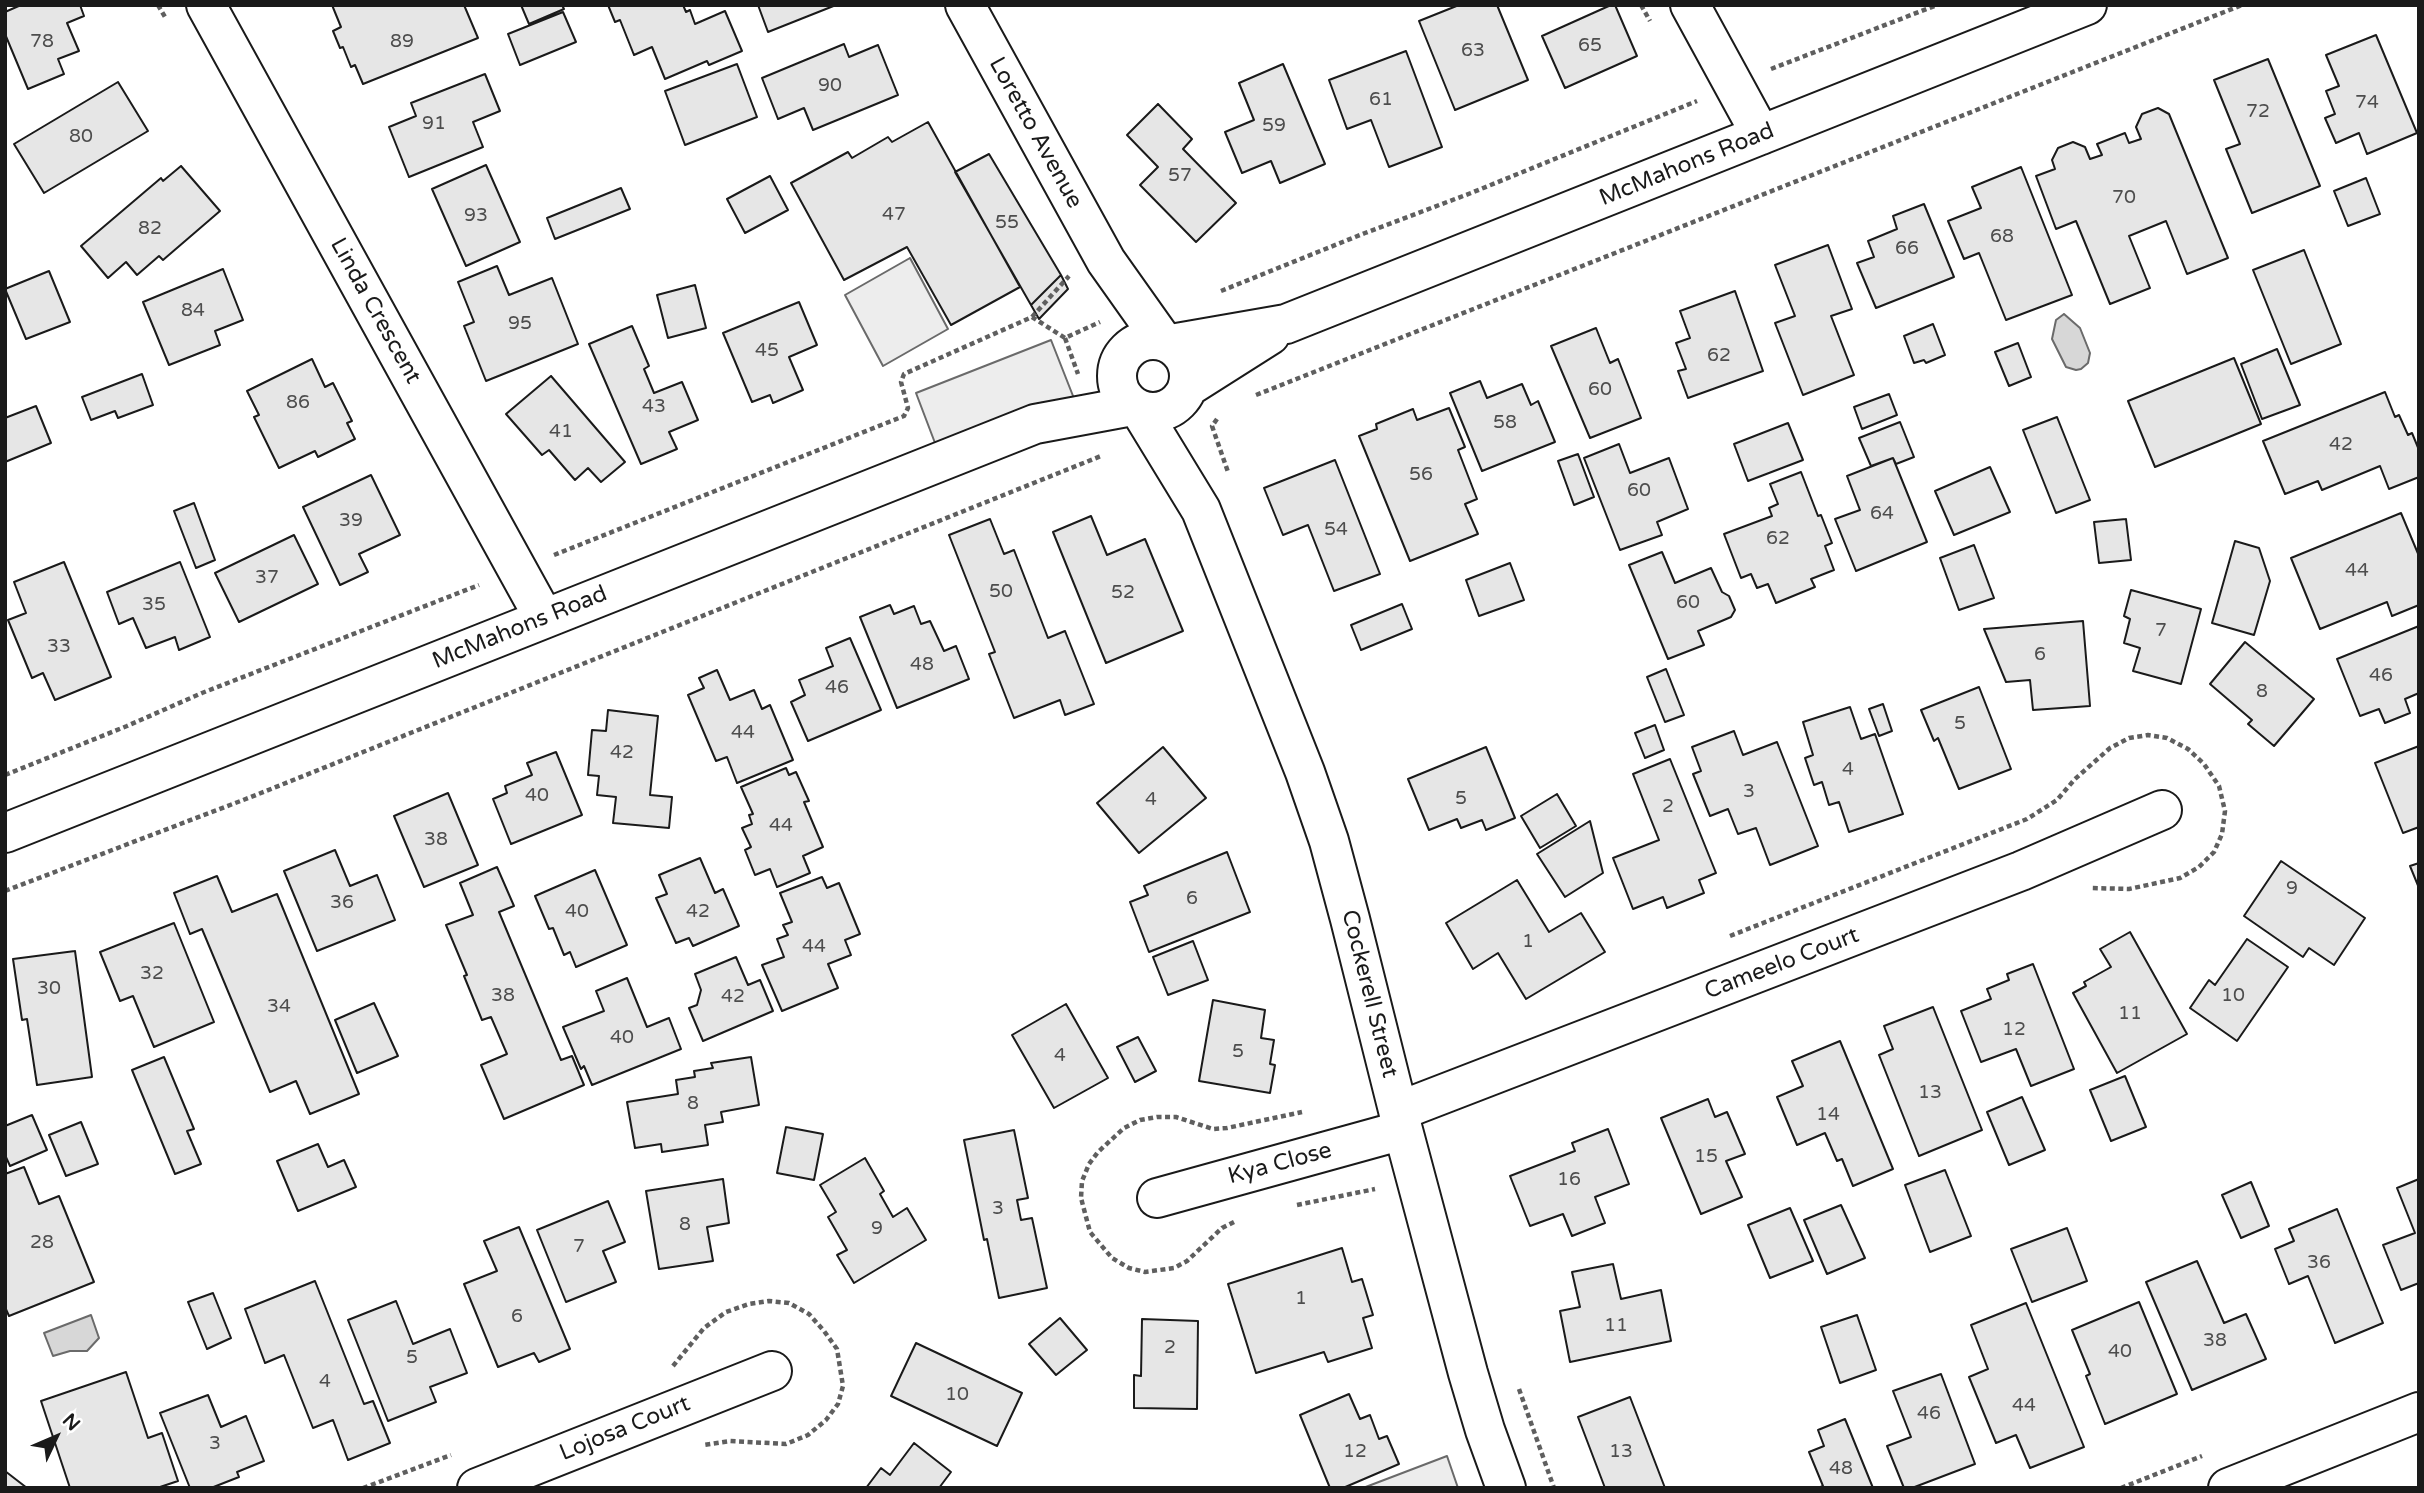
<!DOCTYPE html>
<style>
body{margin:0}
#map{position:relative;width:2424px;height:1493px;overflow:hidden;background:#fff;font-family:"Varela Round",sans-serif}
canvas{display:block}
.frame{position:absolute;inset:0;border:7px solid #1a1a1a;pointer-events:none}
.north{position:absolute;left:21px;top:1402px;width:70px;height:70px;-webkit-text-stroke:5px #fff;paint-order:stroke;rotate:46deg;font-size:19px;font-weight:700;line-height:28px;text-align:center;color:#1a1a1a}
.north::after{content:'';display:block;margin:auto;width:24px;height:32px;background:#1a1a1a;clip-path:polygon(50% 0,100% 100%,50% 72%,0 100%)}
</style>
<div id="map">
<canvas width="2424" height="1493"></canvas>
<div class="frame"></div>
<div class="north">N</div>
</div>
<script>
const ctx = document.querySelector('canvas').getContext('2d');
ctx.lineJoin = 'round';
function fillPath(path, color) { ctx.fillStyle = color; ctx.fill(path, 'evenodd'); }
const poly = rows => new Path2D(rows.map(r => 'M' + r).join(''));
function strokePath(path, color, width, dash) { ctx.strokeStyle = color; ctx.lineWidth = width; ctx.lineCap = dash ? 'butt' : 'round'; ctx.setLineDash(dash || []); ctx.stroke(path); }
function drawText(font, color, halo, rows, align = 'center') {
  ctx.font = font + ' "Varela Round",sans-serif'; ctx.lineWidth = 5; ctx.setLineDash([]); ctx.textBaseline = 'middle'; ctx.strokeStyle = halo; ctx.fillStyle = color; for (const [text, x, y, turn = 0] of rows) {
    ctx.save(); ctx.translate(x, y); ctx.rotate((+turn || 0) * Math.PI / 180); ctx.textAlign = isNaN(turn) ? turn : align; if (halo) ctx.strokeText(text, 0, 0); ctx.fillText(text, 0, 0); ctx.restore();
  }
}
const built = poly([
 [910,258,948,329,883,366,845,295,910,258],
 [1051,340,1075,401,943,464,916,393,1051,340],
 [1447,1456,1458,1488,1363,1488,1447,1456]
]);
const water = poly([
 [2064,314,2080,328,2090,353,2088,363,2081,369,2076,370,2066,367,2052,339,2056,320,2064,314],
 [91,1315,99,1338,87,1351,70,1351,53,1356,44,1333,91,1315]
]);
const building = poly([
 [21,5,80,5,84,16,67,23,79,51,58,59,64,74,28,89,5,34,5,12,21,5],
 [332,5,464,5,478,38,363,84,355,65,351,67,343,47,340,48,333,31,341,27,332,5],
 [521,5,562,5,564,9,529,24,521,5],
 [608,5,683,5,686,12,690,10,695,24,725,11,742,51,709,65,707,61,665,79,652,47,634,55,620,20,615,22,608,5],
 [758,5,836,5,768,32,758,5],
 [1459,5,1497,5,1528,80,1455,110,1419,21,1459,5],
 [1611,5,1615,5,1637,56,1565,88,1542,36,1611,5],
 [563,12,576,42,520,65,508,34,563,12],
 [2376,35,2417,133,2367,154,2359,133,2336,143,2325,118,2335,114,2326,91,2339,86,2326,55,2376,35],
 [844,44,849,57,878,45,898,95,813,130,804,108,778,119,762,78,844,44],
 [1406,51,1442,147,1389,167,1371,120,1347,129,1329,80,1406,51],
 [2268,59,2320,186,2252,213,2226,149,2240,144,2214,80,2268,59],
 [737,64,757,117,685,145,665,91,737,64],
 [1283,64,1325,164,1280,183,1271,161,1242,173,1225,132,1254,120,1239,83,1283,64],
 [485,74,500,111,473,122,483,147,409,177,389,127,416,116,411,103,485,74],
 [118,82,148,131,44,193,14,144,118,82],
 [1158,104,1192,139,1183,149,1236,203,1196,242,1140,185,1158,167,1127,135,1158,104],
 [2158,108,2169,114,2228,258,2187,274,2166,221,2129,236,2150,288,2110,304,2076,221,2056,229,2036,176,2055,169,2052,160,2058,148,2073,142,2085,147,2090,159,2102,155,2097,144,2125,133,2129,143,2141,139,2136,127,2142,114,2158,108],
 [928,122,1020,287,951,325,907,247,844,280,791,183,848,152,852,158,888,137,892,142,928,122],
 [989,154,1061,275,1031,305,955,172,989,154],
 [486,165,520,242,466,266,432,189,486,165],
 [181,166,220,211,163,260,159,256,137,275,126,262,108,278,81,246,161,178,163,181,181,166],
 [2021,167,2072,295,2006,320,1979,253,1964,259,1948,221,1981,208,1972,187,2021,167],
 [770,176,788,210,745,233,727,199,770,176],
 [2366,178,2380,214,2348,226,2334,191,2366,178],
 [621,188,630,209,555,239,547,218,621,188],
 [1924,204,1954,277,1876,308,1857,263,1874,257,1868,241,1897,229,1893,216,1924,204],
 [1828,245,1852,309,1831,316,1854,375,1803,395,1775,323,1795,316,1775,265,1828,245],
 [2304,250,2341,344,2291,364,2253,270,2304,250],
 [497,266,509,295,552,278,578,344,486,381,464,326,474,322,458,282,497,266],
 [223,269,243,320,215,331,220,345,169,365,143,302,223,269],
 [49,271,70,322,26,339,5,289,49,271],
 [1061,275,1068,289,1039,319,1031,305,1061,275],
 [695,285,706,328,668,338,657,295,695,285],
 [1735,291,1763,371,1688,398,1678,371,1686,369,1676,343,1690,338,1680,311,1735,291],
 [799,302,817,345,789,357,803,390,773,403,770,395,752,402,723,333,799,302],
 [1933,324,1945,355,1926,363,1924,360,1914,363,1904,336,1933,324],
 [632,326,649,366,644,369,654,393,682,382,698,420,669,432,677,449,641,464,589,344,632,326],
 [1596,328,1610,363,1618,359,1641,418,1590,438,1551,346,1596,328],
 [2018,343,2031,377,2009,386,1995,352,2018,343],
 [2277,349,2300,405,2262,419,2241,364,2277,349],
 [2234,358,2261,424,2155,467,2128,401,2234,358],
 [312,359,325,387,333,383,352,421,347,423,355,439,318,457,315,451,279,468,254,417,259,415,247,391,312,359],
 [142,374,153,405,118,418,115,411,91,420,82,397,142,374],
 [551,376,625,462,601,482,588,468,575,480,549,450,542,455,506,414,551,376],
 [1480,381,1487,398,1522,384,1531,405,1538,401,1555,442,1482,471,1450,393,1480,381],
 [2385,392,2395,417,2399,415,2408,435,2412,433,2419,450,2419,477,2389,489,2380,466,2322,490,2318,481,2285,494,2263,441,2385,392],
 [1889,394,1897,415,1862,429,1854,407,1889,394],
 [36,406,51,443,5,462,5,418,36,406],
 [1449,408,1465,447,1458,450,1477,499,1465,504,1478,534,1410,561,1359,436,1377,429,1376,424,1413,409,1417,420,1449,408],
 [2057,417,2090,500,2056,513,2023,430,2057,417],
 [1900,422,1914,457,1896,464,1893,458,1871,466,1859,438,1900,422],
 [1788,423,1803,460,1748,481,1734,444,1788,423],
 [1619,444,1630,473,1669,458,1688,509,1657,522,1662,535,1620,550,1584,458,1619,444],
 [1578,454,1594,497,1574,505,1558,461,1578,454],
 [1893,458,1927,542,1856,571,1835,519,1860,510,1847,476,1893,458],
 [1335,460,1380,574,1334,591,1308,525,1283,535,1264,488,1335,460],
 [1990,467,2010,512,1954,535,1935,491,1990,467],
 [1801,472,1818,516,1821,515,1832,543,1825,546,1834,570,1811,579,1815,587,1776,603,1768,584,1757,588,1751,574,1741,578,1724,534,1772,516,1769,508,1778,504,1770,484,1801,472],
 [371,475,400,535,359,554,368,572,340,585,303,507,371,475],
 [194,503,215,560,196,568,174,511,194,503],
 [2401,513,2419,556,2419,605,2392,616,2387,602,2320,629,2291,558,2401,513],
 [1091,516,1107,555,1145,539,1183,631,1106,663,1053,532,1091,516],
 [990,519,1004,554,1014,550,1048,638,1065,631,1094,704,1065,715,1060,700,1014,718,989,654,995,652,949,535,990,519],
 [2126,519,2131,560,2099,563,2094,522,2126,519],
 [294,535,318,584,239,622,215,573,294,535],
 [2235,541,2259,548,2270,581,2254,635,2212,623,2235,541],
 [1974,545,1994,598,1959,610,1940,558,1974,545],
 [1662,552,1675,583,1711,568,1722,592,1729,596,1735,610,1731,617,1698,631,1704,645,1668,659,1629,565,1662,552],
 [64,562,111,677,55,700,43,673,32,678,8,620,26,613,14,582,64,562],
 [180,562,210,637,179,650,175,637,146,648,133,618,119,624,107,592,180,562],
 [1510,563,1524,600,1479,616,1466,580,1510,563],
 [2131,590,2201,609,2181,684,2133,671,2140,648,2124,643,2130,619,2124,616,2131,590],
 [1402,604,1412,629,1361,650,1351,625,1402,604],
 [890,605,894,614,914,606,921,624,930,621,944,651,956,646,969,679,897,708,860,617,890,605],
 [2083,621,2090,706,2033,710,2030,680,2006,682,1984,629,2083,621],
 [2419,626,2419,693,2405,699,2410,713,2385,723,2379,709,2360,716,2337,659,2419,626],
 [850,638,881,710,808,741,791,702,805,695,799,680,833,666,826,648,850,638],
 [2245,642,2314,699,2274,746,2248,724,2252,720,2210,684,2245,642],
 [1666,669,1684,715,1665,722,1647,677,1666,669],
 [717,670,730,700,754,690,762,709,770,705,793,760,737,783,727,757,716,761,688,695,704,688,699,678,717,670],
 [1979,687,2011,769,1959,789,1938,738,1934,741,1921,710,1979,687],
 [1883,704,1892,731,1879,736,1869,709,1883,704],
 [1850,707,1861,739,1875,734,1903,814,1849,832,1839,802,1829,805,1822,782,1814,785,1805,758,1813,755,1803,722,1850,707],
 [608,710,658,716,650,795,672,797,669,828,613,823,616,797,597,795,599,776,588,775,592,730,606,731,608,710],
 [1655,725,1664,750,1645,758,1635,733,1655,725],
 [1734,731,1743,755,1777,742,1818,846,1770,865,1756,828,1738,834,1728,809,1710,816,1693,774,1701,771,1692,747,1734,731],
 [2419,746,2419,827,2403,833,2375,763,2419,746],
 [1163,747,1206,798,1139,853,1097,803,1163,747],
 [1486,747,1515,818,1486,830,1482,820,1461,828,1457,819,1429,830,1408,779,1486,747],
 [556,752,582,815,511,844,493,799,507,793,505,786,532,775,527,763,556,752],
 [1670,759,1716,873,1699,880,1704,893,1667,908,1663,897,1633,909,1613,858,1659,840,1633,774,1670,759],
 [786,768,789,775,796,772,809,801,804,802,823,847,803,856,810,873,777,887,770,869,755,875,745,850,751,847,742,828,752,824,749,815,753,814,741,787,786,768],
 [448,793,478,865,424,887,394,816,448,793],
 [1557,794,1576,826,1540,848,1521,816,1557,794],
 [1590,821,1603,873,1565,897,1537,854,1590,821],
 [335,850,350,886,377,875,395,920,317,951,284,871,335,850],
 [1227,852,1250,912,1149,952,1130,902,1148,895,1144,886,1227,852],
 [700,858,715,893,723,889,739,926,693,946,689,938,676,943,656,898,667,894,659,875,700,858],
 [2281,861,2365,918,2334,965,2309,948,2303,957,2244,916,2281,861],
 [2419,863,2419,888,2410,866,2419,863],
 [497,867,514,906,499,912,561,1060,572,1056,584,1085,504,1119,481,1065,507,1054,491,1017,482,1020,464,976,467,975,446,925,473,915,460,883,497,867],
 [595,870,627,945,576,967,570,952,564,955,553,928,549,929,535,896,595,870],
 [217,876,232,912,277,894,359,1094,310,1114,296,1081,270,1092,202,929,190,934,174,893,217,876],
 [822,877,827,888,839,883,860,934,845,940,851,955,828,964,838,988,782,1011,762,965,784,957,777,939,788,935,783,925,792,922,780,893,822,877],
 [1517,880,1549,932,1581,913,1605,952,1526,999,1498,953,1473,969,1446,923,1517,880],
 [174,923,214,1022,154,1047,133,996,120,1001,100,952,174,923],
 [2130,932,2187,1034,2117,1073,2073,993,2086,986,2084,982,2111,967,2100,949,2130,932],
 [2247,939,2288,967,2237,1041,2190,1008,2209,980,2215,985,2247,939],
 [1193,941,1208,980,1168,995,1153,957,1193,941],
 [75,951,92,1077,37,1085,27,1019,22,1020,13,959,75,951],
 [736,957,748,985,760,980,773,1011,703,1041,689,1008,697,1005,701,990,695,974,736,957],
 [2033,964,2074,1069,2031,1086,2016,1049,1981,1062,1961,1011,1991,999,1987,989,2009,980,2007,974,2033,964],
 [627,978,647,1027,669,1018,681,1049,592,1085,584,1066,581,1069,563,1027,604,1011,596,991,627,978],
 [1213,1000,1265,1010,1261,1038,1274,1040,1270,1064,1275,1065,1270,1093,1199,1081,1213,1000],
 [374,1003,398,1056,357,1073,335,1020,374,1003],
 [1066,1004,1108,1078,1054,1108,1012,1035,1066,1004],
 [1933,1007,1982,1130,1919,1156,1879,1055,1893,1049,1884,1026,1933,1007],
 [1138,1037,1156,1071,1135,1082,1117,1047,1138,1037],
 [1840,1041,1893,1169,1853,1186,1842,1159,1837,1161,1825,1133,1797,1145,1777,1097,1803,1086,1792,1061,1840,1041],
 [164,1057,194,1129,187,1131,201,1164,175,1174,132,1070,164,1057],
 [751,1057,759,1105,721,1112,723,1122,705,1125,708,1145,662,1152,661,1144,635,1148,627,1102,678,1094,676,1080,695,1077,694,1071,713,1068,711,1063,751,1057],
 [2125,1076,2146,1127,2111,1141,2090,1090,2125,1076],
 [2022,1097,2045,1150,2009,1165,1987,1112,2022,1097],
 [1708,1099,1715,1117,1727,1112,1745,1154,1726,1161,1742,1197,1701,1214,1661,1118,1708,1099],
 [32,1115,47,1150,10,1166,5,1155,5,1126,32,1115],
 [81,1122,98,1164,66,1176,49,1135,81,1122],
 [786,1127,823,1134,814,1180,777,1173,786,1127],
 [1608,1129,1629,1184,1595,1197,1605,1223,1572,1236,1563,1214,1530,1226,1510,1176,1575,1151,1572,1143,1608,1129],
 [1014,1130,1028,1198,1017,1200,1021,1220,1032,1218,1047,1288,999,1298,987,1239,984,1240,964,1140,1014,1130],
 [318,1144,328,1167,344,1160,356,1187,298,1211,277,1161,318,1144],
 [865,1158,884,1191,880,1194,893,1217,907,1208,926,1240,854,1283,837,1255,847,1250,828,1217,836,1212,820,1185,865,1158],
 [24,1167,39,1204,59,1196,94,1282,9,1316,5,1307,5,1174,24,1167],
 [1945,1170,1971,1236,1930,1252,1905,1185,1945,1170],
 [723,1179,729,1223,707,1227,713,1261,659,1269,646,1191,723,1179],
 [2419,1179,2419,1283,2401,1290,2383,1245,2415,1233,2397,1188,2419,1179],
 [2251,1182,2269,1226,2241,1238,2222,1195,2251,1182],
 [608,1201,625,1242,603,1251,616,1282,566,1302,537,1230,608,1201],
 [1841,1205,1865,1258,1827,1274,1804,1220,1841,1205],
 [1790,1208,1813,1261,1770,1278,1748,1225,1790,1208],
 [2337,1209,2383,1323,2335,1343,2308,1276,2289,1284,2275,1249,2294,1241,2289,1229,2337,1209],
 [519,1227,570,1349,539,1362,534,1353,498,1367,464,1284,497,1271,484,1241,519,1227],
 [2067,1228,2087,1281,2032,1302,2011,1249,2067,1228],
 [1342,1248,1352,1282,1362,1279,1373,1315,1363,1318,1372,1348,1328,1362,1324,1352,1256,1373,1228,1284,1342,1248],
 [2197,1261,2224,1323,2246,1314,2266,1359,2192,1390,2146,1282,2197,1261],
 [1613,1264,1621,1299,1661,1290,1671,1341,1570,1362,1560,1311,1580,1307,1572,1272,1613,1264],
 [315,1281,364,1404,373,1401,390,1443,348,1460,333,1420,313,1428,284,1355,265,1363,245,1309,315,1281],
 [213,1293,231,1338,207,1349,188,1302,213,1293],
 [396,1301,413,1344,450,1329,467,1373,430,1387,436,1402,388,1421,348,1320,396,1301],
 [2139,1302,2177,1394,2105,1424,2086,1376,2090,1374,2072,1330,2139,1302],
 [2026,1303,2084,1447,2030,1468,2016,1435,1996,1443,1969,1377,1988,1369,1971,1325,2026,1303],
 [1857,1315,1876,1370,1840,1383,1821,1327,1857,1315],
 [1060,1318,1087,1350,1056,1375,1029,1344,1060,1318],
 [1142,1319,1198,1321,1197,1409,1134,1408,1134,1375,1141,1376,1142,1319],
 [916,1343,1022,1393,997,1446,891,1396,916,1343],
 [126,1372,148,1438,162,1433,178,1481,157,1488,70,1488,41,1401,126,1372],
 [1941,1374,1975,1464,1912,1488,1904,1488,1887,1446,1911,1437,1893,1391,1941,1374],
 [1349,1394,1360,1419,1370,1415,1379,1439,1387,1436,1399,1464,1343,1488,1330,1488,1300,1415,1349,1394],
 [208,1395,221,1427,246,1416,264,1461,237,1472,239,1477,211,1488,190,1488,160,1413,208,1395],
 [1630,1397,1665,1488,1605,1488,1578,1417,1630,1397],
 [1845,1419,1873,1488,1818,1488,1823,1486,1809,1452,1824,1446,1818,1430,1845,1419],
 [914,1443,951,1472,939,1488,866,1488,881,1468,890,1475,914,1443],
 [5,1471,27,1488,5,1488,5,1471]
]);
const path = poly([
 [158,5,165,17],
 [1641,5,1650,21],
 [1771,69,1937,5],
 [1221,291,1365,233,1471,193,1697,101],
 [1032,317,1069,276],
 [1065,338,1078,374],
 [1256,395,2242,5],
 [1217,419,1212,426,1228,472],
 [554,555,904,416,908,408,901,382,904,374,1032,317,1065,338,1100,322],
 [5,775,127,726,202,693,479,585],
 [5,891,251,797,1101,456],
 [1730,936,2027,819,2057,800,2075,779,2110,748,2129,738,2148,735,2167,738,2188,749,2204,764,2219,786,2225,811,2222,834,2214,852,2199,867,2180,878,2129,889,2092,888],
 [1297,1205,1375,1189],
 [1234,1222,1222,1228,1187,1261,1174,1268,1145,1272,1129,1268,1112,1258,1090,1232,1081,1198,1082,1181,1089,1164,1098,1152,1124,1128,1140,1120,1157,1117,1176,1117,1213,1129,1227,1128,1302,1112],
 [673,1366,704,1328,726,1312,749,1304,769,1301,789,1303,809,1314,824,1331,837,1349,843,1386,838,1404,826,1420,808,1435,786,1444,730,1441,703,1445],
 [1519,1389,1554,1488],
 [363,1488,451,1455],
 [2121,1488,2202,1456]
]);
const minor = poly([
 [206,5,544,618],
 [965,5,1106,261,1162,340],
 [1690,5,1761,135],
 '1117 376a36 36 0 1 1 72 0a36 36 0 1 1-72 0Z',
 [1171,344,1286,324,2087,5],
 [1188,387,1270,335],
 [1140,410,1201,510,1305,772,1329,841,1350,919,1403,1130,1468,1373,1485,1430,1506,1488],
 [5,833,1035,424,1132,406],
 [1399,1111,2021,871,2162,810],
 [1157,1198,1403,1130],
 [477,1488,772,1371],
 [2228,1488,2419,1412]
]);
const numberNames = [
 ["78",42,42],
 ["89",402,42],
 ["65",1590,46],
 ["63",1473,51],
 ["90",830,86],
 ["61",1381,100],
 ["74",2367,103],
 ["72",2258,112],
 ["91",434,124],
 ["59",1274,126],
 ["80",81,137],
 ["57",1180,176],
 ["70",2124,198],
 ["47",894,215],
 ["93",476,216],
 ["55",1007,223],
 ["82",150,229],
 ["68",2002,237],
 ["66",1907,249],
 ["84",193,311],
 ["95",520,324],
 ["45",767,351],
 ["62",1719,356],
 ["60",1600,390],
 ["86",298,403],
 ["43",654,407],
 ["58",1505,423],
 ["41",561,432],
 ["42",2341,445],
 ["56",1421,475],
 ["60",1639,491],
 ["64",1882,514],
 ["39",351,521],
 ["54",1336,530],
 ["62",1778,539],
 ["44",2357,571],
 ["37",267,578],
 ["50",1001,592],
 ["52",1123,593],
 ["60",1688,603],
 ["35",154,605],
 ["7",2161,631],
 ["33",59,647],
 ["6",2040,655],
 ["48",922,665],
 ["46",2381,676],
 ["46",837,688],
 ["8",2262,692],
 ["5",1960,724],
 ["44",743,733],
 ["42",622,753],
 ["4",1848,770],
 ["3",1749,792],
 ["40",537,796],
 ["5",1461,799],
 ["4",1151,800],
 ["2",1668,807],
 ["44",781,826],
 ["38",436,840],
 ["9",2292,889],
 ["6",1192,899],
 ["36",342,903],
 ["40",577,912],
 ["42",698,912],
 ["1",1528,942],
 ["44",814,947],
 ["32",152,974],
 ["30",49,989],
 ["38",503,996],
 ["10",2233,996],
 ["42",733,997],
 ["34",279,1007],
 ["11",2130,1014],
 ["12",2014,1030],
 ["40",622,1038],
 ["5",1238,1052],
 ["4",1060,1056],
 ["13",1930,1093],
 ["8",693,1104],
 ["14",1828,1115],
 ["15",1706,1157],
 ["16",1569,1180],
 ["3",998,1209],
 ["8",685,1225],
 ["9",877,1229],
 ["28",42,1243],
 ["7",579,1247],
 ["36",2319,1263],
 ["1",1301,1299],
 ["6",517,1317],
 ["11",1616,1326],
 ["38",2215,1341],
 ["2",1170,1348],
 ["40",2120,1352],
 ["5",412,1358],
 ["4",325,1382],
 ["10",957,1395],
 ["44",2024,1406],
 ["46",1929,1414],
 ["3",215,1444],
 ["12",1355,1452],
 ["13",1621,1452],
 ["48",1841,1469]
];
const streetNames = [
 ["Loretto Avenue",1035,133,61],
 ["McMahons Road",1687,165,-22],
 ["Linda Crescent",375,311,61],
 ["McMahons Road",520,628,-22],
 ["Cameelo Court",1782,964,-21],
 ["Cockerell Street",1369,994,76],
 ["Kya Close",1280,1164,-15],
 ["Lojosa Court",625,1429,-22]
];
fillPath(built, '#ededed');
strokePath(built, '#6a6a6a', 2);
fillPath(water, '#d7d7d7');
strokePath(water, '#6a6a6a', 2);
fillPath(building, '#e6e6e6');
strokePath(building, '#1a1a1a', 2);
strokePath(minor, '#1a1a1a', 42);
strokePath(path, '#5f5f5f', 4.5, [5, 3.5]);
strokePath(minor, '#fff', 38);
drawText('19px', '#4d4d4d', null, numberNames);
drawText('23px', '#1a1a1a', '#fff', streetNames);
</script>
